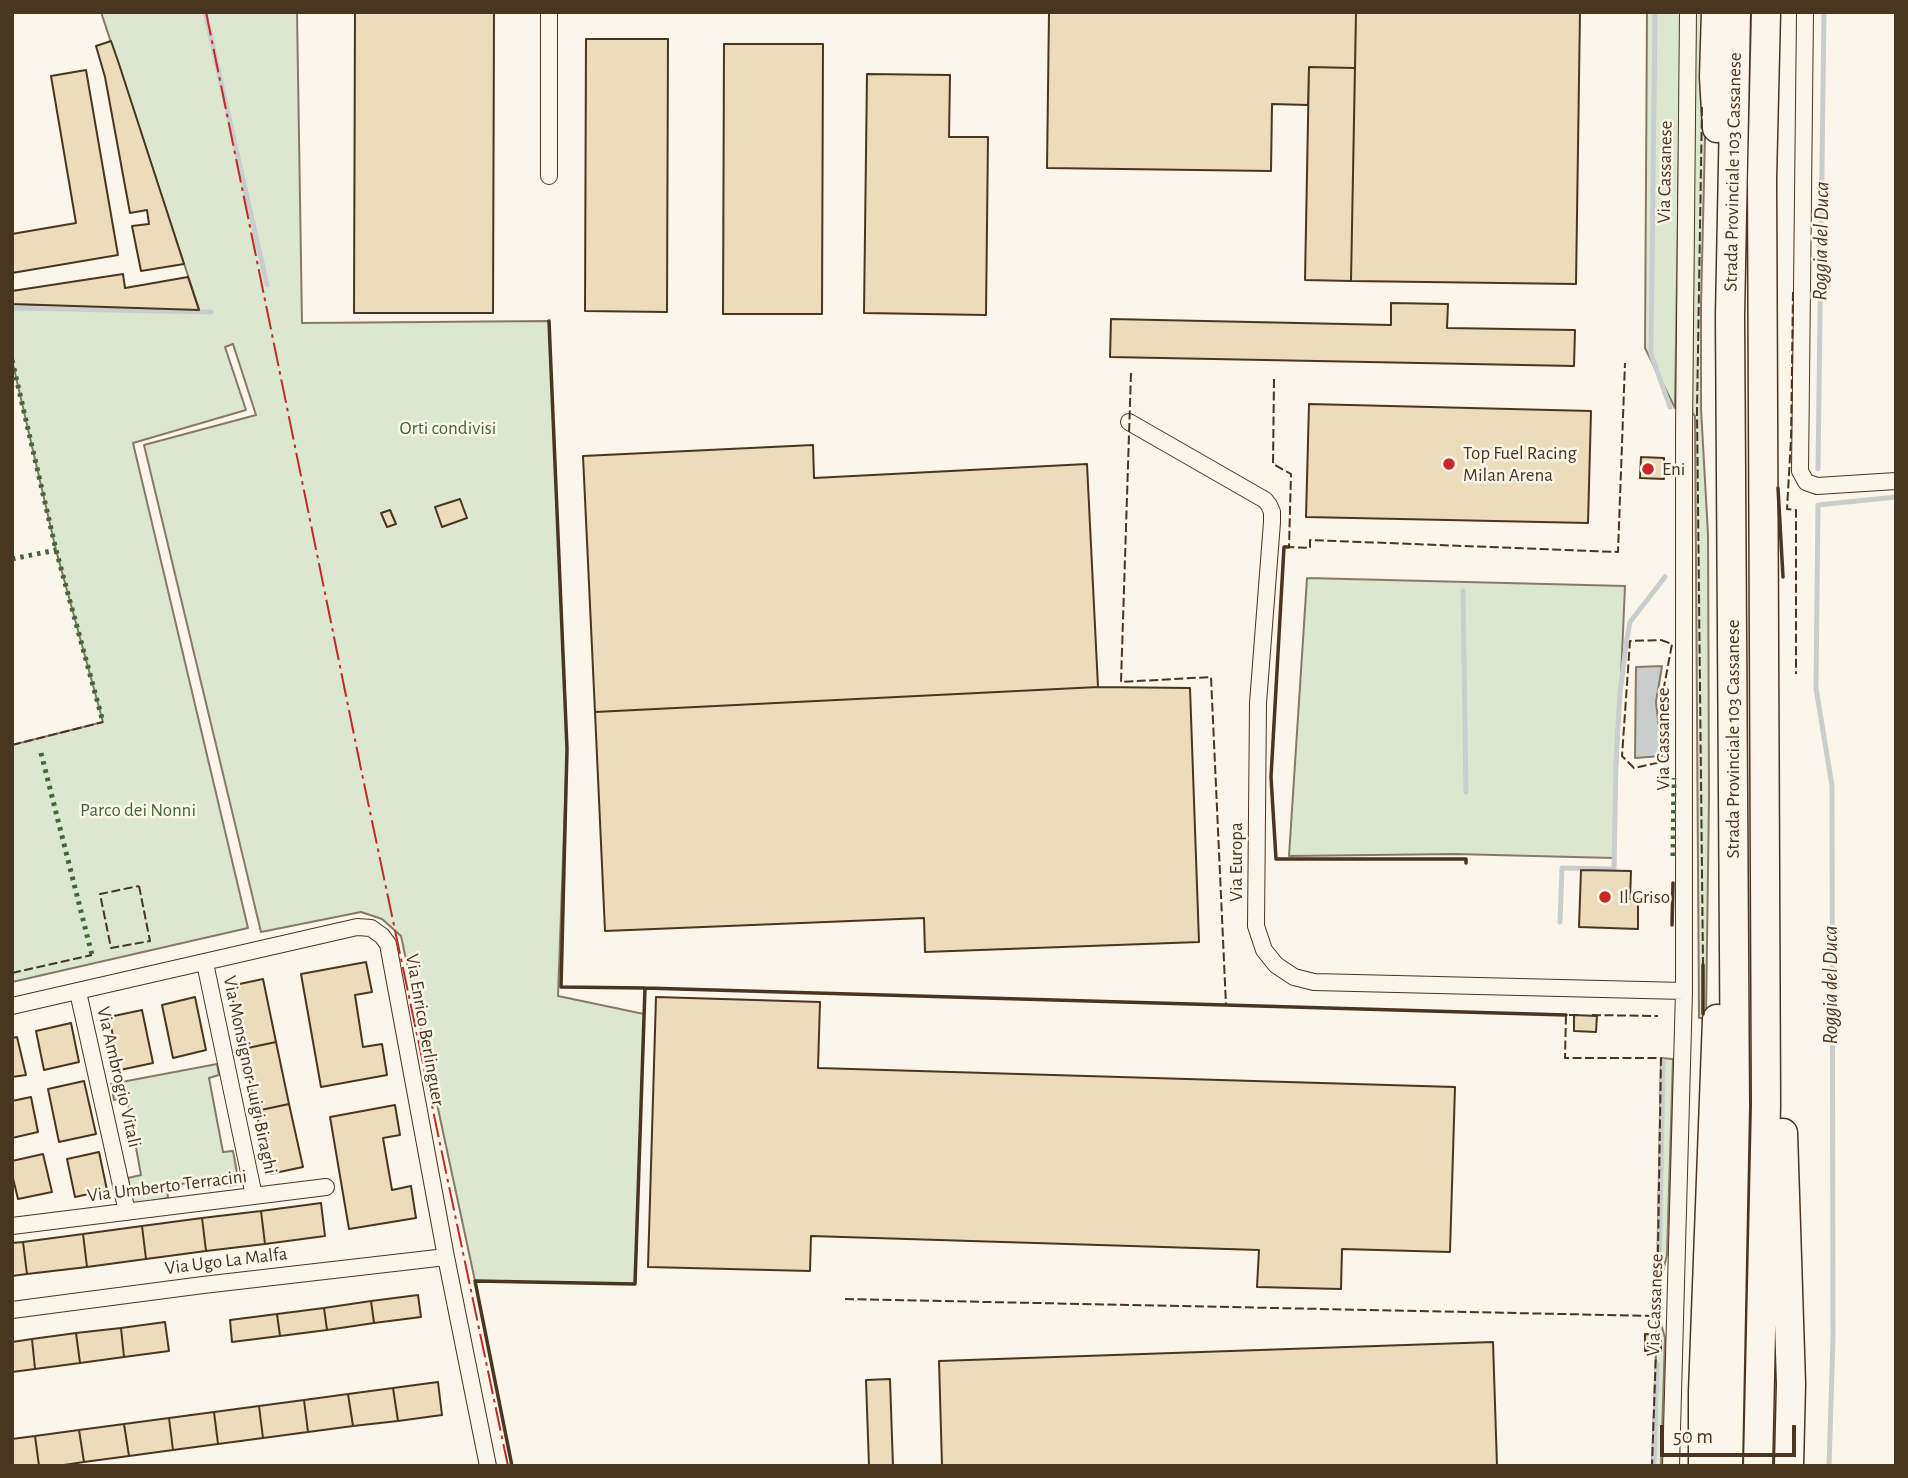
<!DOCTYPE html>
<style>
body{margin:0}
#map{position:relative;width:1908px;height:1478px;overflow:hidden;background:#fbf6e9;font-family:"Alegreya Sans",sans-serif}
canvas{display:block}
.frame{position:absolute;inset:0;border:14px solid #4a3520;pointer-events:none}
.scale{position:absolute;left:1660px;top:1425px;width:136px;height:32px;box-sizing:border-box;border:4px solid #4a3520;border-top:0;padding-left:9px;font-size:21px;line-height:24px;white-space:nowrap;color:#4a3520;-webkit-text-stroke:5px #fbf6e9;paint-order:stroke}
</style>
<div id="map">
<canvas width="1908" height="1478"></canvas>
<div class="frame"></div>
<div class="scale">50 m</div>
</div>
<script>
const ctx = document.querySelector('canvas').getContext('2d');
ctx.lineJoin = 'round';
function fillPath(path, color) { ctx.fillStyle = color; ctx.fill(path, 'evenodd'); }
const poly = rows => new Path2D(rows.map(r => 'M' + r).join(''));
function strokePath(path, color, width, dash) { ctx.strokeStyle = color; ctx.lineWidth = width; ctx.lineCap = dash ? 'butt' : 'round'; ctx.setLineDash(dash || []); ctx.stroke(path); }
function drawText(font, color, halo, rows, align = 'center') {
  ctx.font = font + ' "Alegreya Sans",sans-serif'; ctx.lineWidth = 5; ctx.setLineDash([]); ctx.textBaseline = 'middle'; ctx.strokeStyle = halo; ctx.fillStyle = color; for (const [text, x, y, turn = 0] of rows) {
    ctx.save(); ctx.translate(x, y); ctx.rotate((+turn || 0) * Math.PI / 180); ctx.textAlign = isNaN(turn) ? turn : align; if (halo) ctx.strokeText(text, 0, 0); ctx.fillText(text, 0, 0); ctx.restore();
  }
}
const green = poly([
 [101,12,297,12,302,323,549,321,567,749,558,996,644,1014,635,1284,475,1281,401,936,382,919,361,912,261,932,144,445,256,415,233,344,225,347,246,410,133,443,248,928,12,982,12,745,103,722,56,550,12,360,12,304,199,309,101,12],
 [1647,12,1681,12,1675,408,1645,348,1647,12],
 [1695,12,1708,12,1701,306,1701,409,1708,534,1709,797,1706,1018,1699,1018,1695,416,1687,406,1695,12],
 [1307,578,1625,586,1613,858,1455,854,1289,856,1307,578],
 [1661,1058,1673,1059,1667,1255,1659,1287,1658,1313,1665,1338,1661,1466,1652,1466,1656,1351,1661,1351,1661,1335,1656,1335,1661,1058],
 [217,1064,219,1075,209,1078,223,1152,233,1151,239,1184,229,1186,226,1175,167,1187,168,1198,133,1205,128,1178,141,1175,127,1098,114,1100,111,1084,217,1064]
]);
const water = poly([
 [1662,666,1656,702,1662,756,1635,758,1636,667,1662,666]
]);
const stream = poly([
 [205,12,267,285],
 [1655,12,1651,354,1670,407],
 [12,308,211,312],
 [1818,469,1824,12],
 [1463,591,1466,792],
 [1560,922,1562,868,1614,869,1616,760,1620,693,1627,638,1630,622,1665,577],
 [1659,1280,1663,1061],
 [1654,1466,1657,1364],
 [1829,1466,1833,1339,1832,786,1816,688,1818,505,1896,497]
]);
const building = poly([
 [355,12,494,12,493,313,354,313,355,12],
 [1049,12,1356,12,1355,68,1309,67,1308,105,1272,104,1271,171,1047,168,1049,12],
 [1356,12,1580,12,1576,284,1351,281,1356,12],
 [586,39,668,39,667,312,585,311,586,39],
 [111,41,118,61,184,264,141,271,132,226,149,224,147,210,130,213,105,77,96,46,111,41],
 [724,44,823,44,822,314,723,314,724,44],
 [1309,67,1355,68,1351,281,1305,280,1309,67],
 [86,70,118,255,12,273,12,234,76,223,51,76,86,70],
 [867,74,950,75,949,137,988,137,986,315,864,313,867,74],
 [123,274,125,288,188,277,199,310,12,304,12,291,123,274],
 [1391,303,1448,304,1447,328,1575,330,1574,366,1110,357,1111,319,1391,325,1391,303],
 [1309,404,1591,411,1588,523,1306,517,1309,404],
 [813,445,814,478,1087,464,1098,687,595,712,583,456,813,445],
 [1641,457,1664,458,1664,479,1640,478,1641,457],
 [460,499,467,518,442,527,435,507,460,499],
 [390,510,396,524,387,527,381,513,390,510],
 [1098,687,1190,688,1199,942,925,952,924,918,605,931,595,712,1098,687],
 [1581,870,1631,871,1630,899,1638,899,1638,929,1579,927,1581,870],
 [366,962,372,992,355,995,363,1047,382,1044,387,1075,321,1087,301,974,366,962],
 [263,979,276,1042,243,1049,230,986,263,979],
 [195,997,206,1050,173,1058,162,1005,195,997],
 [656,997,820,1002,818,1068,1455,1087,1450,1252,1342,1249,1341,1289,1257,1287,1259,1250,811,1236,810,1271,648,1267,656,997],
 [142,1010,153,1063,120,1070,109,1017,142,1010],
 [1574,1015,1597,1016,1596,1032,1574,1031,1574,1015],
 [71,1023,79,1062,44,1070,36,1031,71,1023],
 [17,1037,26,1075,12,1077,12,1038,17,1037],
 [276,1042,289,1104,256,1111,243,1049,276,1042],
 [84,1081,96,1134,59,1142,48,1089,84,1081],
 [31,1097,38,1132,12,1138,12,1101,31,1097],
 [289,1104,303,1167,270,1174,256,1111,289,1104],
 [395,1105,400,1135,383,1138,392,1190,411,1186,416,1218,349,1229,330,1117,395,1105],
 [99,1152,107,1190,75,1197,67,1159,99,1152],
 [43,1154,52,1192,18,1199,12,1174,12,1161,43,1154],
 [321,1203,325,1236,265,1244,261,1211,321,1203],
 [261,1211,265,1244,206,1251,202,1218,261,1211],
 [202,1218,206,1251,146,1259,142,1226,202,1218],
 [142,1226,146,1259,87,1267,83,1234,142,1226],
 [83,1234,87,1267,27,1274,23,1242,83,1234],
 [23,1242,27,1274,12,1276,12,1243,23,1242],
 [418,1295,421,1317,374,1323,371,1301,418,1295],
 [371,1301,374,1323,327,1330,324,1308,371,1301],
 [324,1308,327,1330,280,1336,277,1314,324,1308],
 [277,1314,280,1336,232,1342,230,1320,277,1314],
 [165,1322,169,1351,124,1357,121,1328,165,1322],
 [121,1328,124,1357,80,1363,76,1333,121,1328],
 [76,1333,80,1363,35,1369,32,1339,76,1333],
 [1645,1334,1661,1335,1661,1351,1645,1351,1645,1334],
 [32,1339,35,1369,12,1372,12,1342,32,1339],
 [1493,1342,1497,1466,942,1466,939,1361,1493,1342],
 [890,1379,893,1466,869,1466,866,1380,890,1379],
 [438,1382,442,1415,398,1421,393,1388,438,1382],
 [393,1388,398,1421,353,1426,348,1394,393,1388],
 [348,1394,353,1426,308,1432,304,1400,348,1394],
 [304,1400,308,1432,263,1438,259,1406,304,1400],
 [259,1406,263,1438,218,1444,214,1412,259,1406],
 [214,1412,218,1444,173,1450,169,1418,214,1412],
 [169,1418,173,1450,129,1456,124,1424,169,1418],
 [124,1424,129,1456,84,1462,79,1430,124,1424],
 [79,1430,84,1462,57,1466,39,1466,35,1436,79,1430],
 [35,1436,39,1466,12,1466,12,1439,35,1436]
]);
const minor = poly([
 [549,12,549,176],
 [1805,12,1800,471,1806,482,1817,486,1896,481],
 [1129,422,1265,500,1269,505,1272,512,1272,522,1258,703,1256,926,1264,950,1276,965,1294,977,1314,982,1684,991],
 [205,963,254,1196],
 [78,992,127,1212],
 [12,1006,357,927,371,928,382,936,388,944,446,1257,488,1466],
 [12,1226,326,1187],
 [12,1310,203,1285,446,1257],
 [1671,1466,1684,991,1684,433,1688,12]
]);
const trunk = poly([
 [1716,12,1714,77,1717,128],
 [1783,1133,1791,1384,1789,1466],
 [1703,1466,1703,1392,1717,1019],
 [1728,1466,1735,1106,1730,316,1736,12],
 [1758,1466,1766,1105,1762,179,1766,12]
]);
const hedge = poly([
 [12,360,56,550,103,722],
 [12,559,56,550],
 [41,753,92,955],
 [1673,856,1674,778]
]);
const fence = poly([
 [1702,107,1697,411,1703,965],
 [1793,292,1791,439,1787,509,1796,510,1796,674],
 [1131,373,1121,682,1211,677,1226,1005],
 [1274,379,1273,464,1291,474,1289,547,1310,548,1310,540,1618,552,1625,363],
 [1661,640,1672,644,1661,703,1666,761,1634,768,1622,756,1630,641,1661,640],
 [12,745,103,722],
 [139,886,150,941,111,948,100,894,139,886],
 [12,973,92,955],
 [1578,1015,1566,1015,1565,1058,1661,1058,1657,1316,1656,1335,1654,1335],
 [1592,1015,1658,1016],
 [845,1299,1657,1316],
 [1652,1351,1656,1351,1652,1466]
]);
const wall = poly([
 [549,321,567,749,561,987,645,988,1566,1015],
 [1778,488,1783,577],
 [1289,547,1284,547,1271,777,1276,859,1466,859,1466,863],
 [1672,925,1673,883],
 [1703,965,1703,1014],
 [512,1466,475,1281,635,1284,645,988]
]);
const power = poly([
 [206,12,361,769,508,1466]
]);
const markers = [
 [1449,464,7,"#c62828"],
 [1648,469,7,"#c62828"],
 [1605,897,7,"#c62828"]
];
const streetNames = [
 ["Via Cassanese",1665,172,-89],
 ["Strada Provinciale 103 Cassanese",1733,172,-89],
 ["Via Cassanese",1663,739,-90],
 ["Strada Provinciale 103 Cassanese",1733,739,-90],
 ["Via Europa",1236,862,-90],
 ["Via Enrico Berlinguer",425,1030,80],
 ["Via Monsignor Luigi Biraghi",250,1075,78],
 ["Via Ambrogio Vitali",119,1077,77],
 ["Via Umberto Terracini",167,1186,-7],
 ["Via Ugo La Malfa",226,1261,-7],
 ["Via Cassanese",1655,1305,-88]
];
const parkNames = [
 ["Orti condivisi",448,428],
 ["Parco dei Nonni",138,810]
];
const poiNames = [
 ["Top Fuel Racing",1463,453],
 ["Milan Arena",1463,475],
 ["Eni",1662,469],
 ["Il Griso",1619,897]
];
const waterNames = [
 ["Roggia del Duca",1821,241,-89],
 ["Roggia del Duca",1831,985,-90]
];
fillPath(green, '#dce7d0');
strokePath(green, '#887966', 2);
fillPath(water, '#c9cecd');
strokePath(water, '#887966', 2);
strokePath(stream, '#c9cecd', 5);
fillPath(building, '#ecdcbc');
strokePath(building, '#4a3520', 2);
strokePath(minor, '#4a3520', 18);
strokePath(trunk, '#4a3520', 31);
strokePath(minor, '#fbf6e9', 16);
strokePath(trunk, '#fbf6e9', 28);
strokePath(hedge, '#436837', 5, [3.5, 5]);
strokePath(fence, '#4a3520', 2, [9, 3.5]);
strokePath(wall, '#4a3520', 3.5);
strokePath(power, '#c62828', 2, [24, 5, 3.5, 5]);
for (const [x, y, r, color] of markers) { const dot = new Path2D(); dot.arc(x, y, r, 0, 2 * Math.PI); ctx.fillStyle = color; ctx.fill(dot); strokePath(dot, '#fbf6e9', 2.5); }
drawText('19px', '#4a3520', '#fbf6e9', streetNames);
drawText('19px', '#436837', '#fbf6e9', parkNames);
drawText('19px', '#4a3520', '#fbf6e9', poiNames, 'left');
drawText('italic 21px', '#4a3520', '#fbf6e9', waterNames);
</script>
